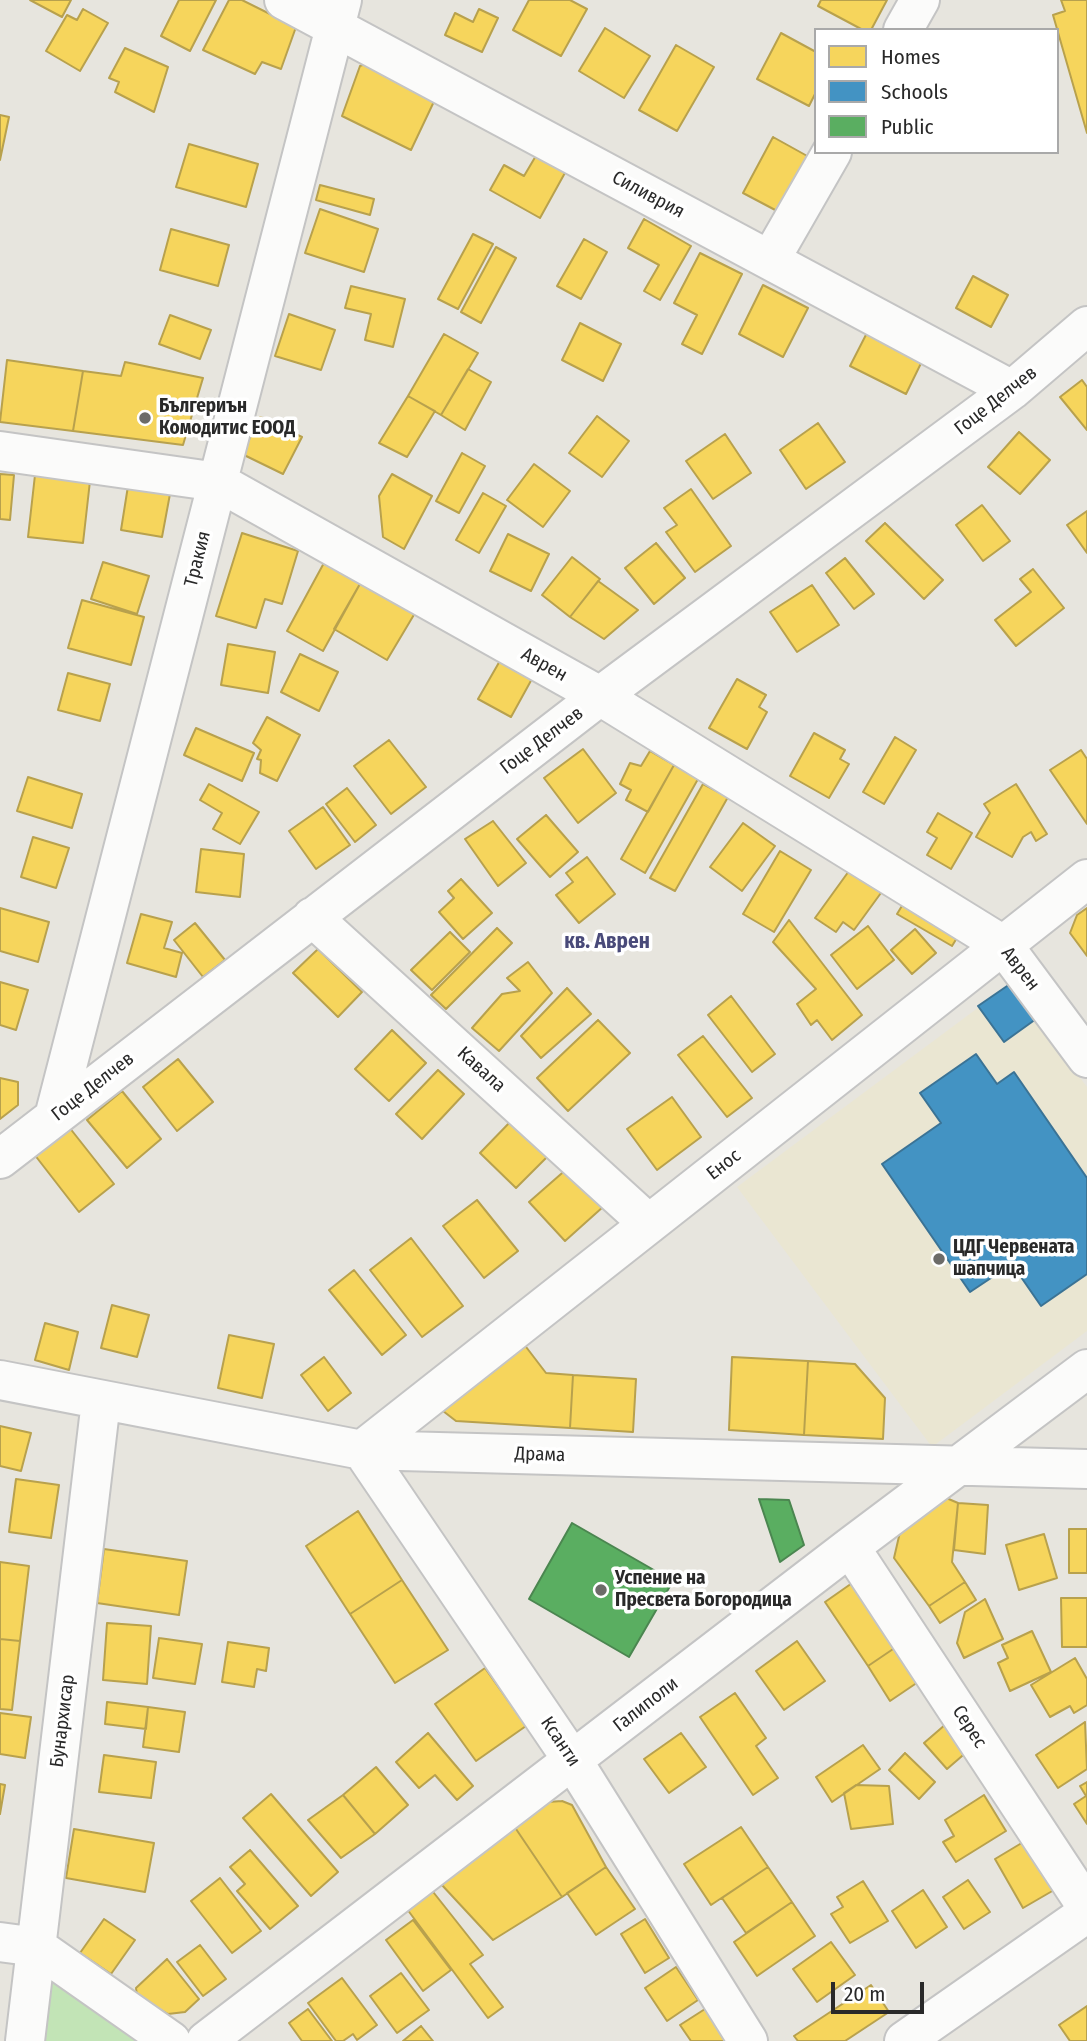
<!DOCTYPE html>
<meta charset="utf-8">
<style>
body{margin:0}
#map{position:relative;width:1087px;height:2041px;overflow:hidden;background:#e7e5de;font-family:"Fira Sans Condensed",sans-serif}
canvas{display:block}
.legend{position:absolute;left:814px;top:28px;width:245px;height:126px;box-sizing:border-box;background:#fff;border:2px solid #a9a9a9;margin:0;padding:9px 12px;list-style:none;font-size:21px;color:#292929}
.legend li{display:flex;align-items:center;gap:14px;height:35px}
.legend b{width:35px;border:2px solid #a9a9a9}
.scale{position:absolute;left:831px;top:1982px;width:93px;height:32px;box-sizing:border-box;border:4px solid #292929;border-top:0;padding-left:9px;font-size:21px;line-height:24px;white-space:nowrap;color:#292929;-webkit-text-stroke:5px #fff;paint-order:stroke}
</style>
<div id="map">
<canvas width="1087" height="2041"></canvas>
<ul class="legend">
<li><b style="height:19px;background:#f6d55c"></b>Homes</li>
<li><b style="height:19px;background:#4393c3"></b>Schools</li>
<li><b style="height:19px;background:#5aae61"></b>Public</li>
</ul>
<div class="scale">20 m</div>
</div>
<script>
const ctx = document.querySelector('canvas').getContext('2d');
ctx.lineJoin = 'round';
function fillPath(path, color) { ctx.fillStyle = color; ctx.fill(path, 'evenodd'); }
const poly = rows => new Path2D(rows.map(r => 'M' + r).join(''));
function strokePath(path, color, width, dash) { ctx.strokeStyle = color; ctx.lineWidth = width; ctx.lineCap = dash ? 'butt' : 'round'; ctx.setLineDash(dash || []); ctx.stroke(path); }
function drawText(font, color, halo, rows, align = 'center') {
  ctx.font = font + ' "Fira Sans Condensed",sans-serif'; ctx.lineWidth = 7; ctx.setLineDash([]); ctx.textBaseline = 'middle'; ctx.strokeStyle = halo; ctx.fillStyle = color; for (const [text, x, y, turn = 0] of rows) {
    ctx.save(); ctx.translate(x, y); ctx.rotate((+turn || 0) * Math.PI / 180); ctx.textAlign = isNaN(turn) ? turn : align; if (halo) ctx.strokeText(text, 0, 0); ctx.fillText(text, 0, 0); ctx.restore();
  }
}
const education = poly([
 [1010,984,1087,1087,1087,1331,932,1447,737,1187]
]);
const green = poly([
 [37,1947,171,2041,25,2041]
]);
const homes = poly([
 [30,0,71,0,62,17,30,0],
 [179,0,216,0,190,51,161,36,179,0],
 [229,0,242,0,296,27,281,69,262,62,255,74,203,50,229,0],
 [529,0,570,0,587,9,561,56,513,30,529,0],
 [821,0,887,0,871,30,863,30,818,6,821,0],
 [1061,0,1087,0,1087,133,1053,15,1065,11,1061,0],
 [83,9,108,23,80,71,46,51,67,15,77,20,83,9],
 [479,9,498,18,482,52,445,35,455,13,473,22,479,9],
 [605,28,650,56,624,98,579,71,605,28],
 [781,33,816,52,816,92,809,106,757,79,781,33],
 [676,45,714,67,677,131,639,110,676,45],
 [125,48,168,67,154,112,115,92,119,82,109,78,125,48],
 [372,61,438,93,411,150,342,116,360,66,372,61],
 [0,115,9,117,0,160,0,115],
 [773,137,809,157,779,212,743,193,773,137],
 [189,144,258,164,246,207,176,187,189,144],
 [537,154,566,171,540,218,490,190,504,165,524,176,537,154],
 [320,185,374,199,370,215,316,200,320,185],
 [320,209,378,229,364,272,305,253,320,209],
 [644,219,691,246,660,300,644,291,659,265,628,248,644,219],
 [171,229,229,245,218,286,160,270,171,229],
 [473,234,493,244,458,309,438,299,473,234],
 [584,239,607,252,581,299,557,286,584,239],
 [496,247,516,258,481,323,461,312,496,247],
 [700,253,742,274,702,354,682,344,697,315,674,303,700,253],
 [973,276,1008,295,991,327,956,308,973,276],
 [763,285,808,308,783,357,739,334,763,285],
 [351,286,405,299,393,347,365,340,371,314,345,308,351,286],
 [289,314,335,330,321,370,275,356,289,314],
 [170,315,211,330,200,359,159,344,170,315],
 [580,323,621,344,603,381,562,360,580,323],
 [871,325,926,353,906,394,850,366,871,325],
 [444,334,478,353,441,415,408,396,444,334],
 [7,360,83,371,73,431,0,422,7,360],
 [125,362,203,378,183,445,73,431,83,371,121,376,125,362],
 [468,369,491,382,465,430,441,415,468,369],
 [1082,380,1087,387,1087,430,1060,397,1082,380],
 [408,396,435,411,407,457,379,443,408,396],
 [597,416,629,441,602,477,569,453,597,416],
 [260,417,302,437,283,474,242,454,260,417],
 [818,423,845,462,806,489,780,450,818,423],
 [1019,432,1050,460,1020,494,988,467,1019,432],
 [725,434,751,473,713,499,686,461,725,434],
 [462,453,485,466,459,513,436,501,462,453],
 [534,464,570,491,543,527,507,500,534,464],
 [0,474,14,475,10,520,0,519,0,474],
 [392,474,432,496,404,549,383,537,379,496,392,474],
 [35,475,90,481,83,543,28,537,35,475],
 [128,486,170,494,162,537,121,530,128,486],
 [691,489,731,546,695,572,666,532,677,525,664,508,691,489],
 [483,493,506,506,479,553,456,540,483,493],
 [982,505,1010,541,983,561,956,525,982,505],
 [1087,511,1087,553,1067,525,1087,511],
 [885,523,943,580,924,599,866,541,885,523],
 [242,533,298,551,282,604,265,599,256,628,216,616,242,533],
 [508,534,549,554,531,591,490,571,508,534],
 [656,543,685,578,654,604,625,568,656,543],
 [572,557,600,579,570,617,542,595,572,557],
 [845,558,874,594,854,609,826,573,845,558],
 [325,561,361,582,323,651,287,631,325,561],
 [103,562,149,576,137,614,91,599,103,562],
 [1033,569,1064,608,1016,646,995,620,1031,592,1020,579,1033,569],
 [598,581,638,610,604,639,570,617,598,581],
 [361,582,415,613,387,660,334,629,361,582],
 [812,585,839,625,797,652,770,612,812,585],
 [82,600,144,617,131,665,68,648,82,600],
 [228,644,275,652,268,693,221,685,228,644],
 [300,654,338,672,319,711,281,692,300,654],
 [501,659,533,677,511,717,478,699,501,659],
 [68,673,110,684,100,721,58,710,68,673],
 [737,679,766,695,759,707,767,712,747,749,709,728,737,679],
 [267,717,300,735,277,781,260,773,261,760,257,759,261,750,253,743,267,717],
 [196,728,254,753,242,781,184,755,196,728],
 [814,733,845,750,840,759,849,764,829,798,790,776,814,733],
 [895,737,916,750,884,804,863,792,895,737],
 [389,740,426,787,391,814,354,766,389,740],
 [583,749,616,793,578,823,544,778,583,749],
 [1081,750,1087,759,1087,824,1050,770,1081,750],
 [650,751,674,765,648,812,626,800,631,790,620,784,630,763,641,766,650,751],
 [674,765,698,779,645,873,621,859,674,765],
 [28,777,82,794,72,828,17,811,28,777],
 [209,784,259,812,240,844,213,829,222,813,200,800,209,784],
 [703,784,728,797,675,891,650,878,703,784],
 [1016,784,1047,834,1036,841,1031,832,1023,837,1012,857,976,837,990,813,984,804,1016,784],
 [347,788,376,825,355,842,326,804,347,788],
 [323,807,350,845,316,869,289,831,323,807],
 [938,813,972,833,951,869,927,855,937,838,927,832,938,813],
 [546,815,578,852,550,877,517,839,546,815],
 [493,821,526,863,498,886,465,839,493,821],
 [743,823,775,846,742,891,710,867,743,823],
 [33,837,69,848,56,888,21,877,33,837],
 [201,849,244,854,240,897,196,892,201,849],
 [780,851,811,870,774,932,743,914,780,851],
 [587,857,615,894,579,923,556,895,573,882,566,873,587,857],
 [854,864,886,886,854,930,843,922,836,932,815,918,854,864],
 [461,879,492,913,463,939,439,912,454,898,448,891,461,879],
 [908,896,963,928,952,946,897,914,908,896],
 [0,908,49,922,38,962,0,951,0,908],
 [1087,908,1087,956,1070,933,1077,915,1087,908],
 [141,914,172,922,164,948,182,953,176,977,127,963,141,914],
 [789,920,862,1015,832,1040,817,1020,811,1025,797,1004,816,989,773,942,789,920],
 [195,923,225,960,203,977,174,940,195,923],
 [868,926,894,960,857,989,831,955,868,926],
 [497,928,512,943,446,1009,431,995,497,928],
 [915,929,936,953,912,974,891,950,915,929],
 [450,932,470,952,432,990,411,970,450,932],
 [318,949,362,992,338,1017,293,973,318,949],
 [528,962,552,993,499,1051,472,1028,502,994,520,991,507,978,528,962],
 [0,982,28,990,16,1030,0,1025,0,982],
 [567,988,591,1014,541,1058,521,1036,567,988],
 [731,996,775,1054,752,1072,708,1015,731,996],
 [598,1020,630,1053,568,1111,537,1078,598,1020],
 [392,1030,426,1063,389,1101,355,1069,392,1030],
 [703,1036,752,1098,727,1117,678,1055,703,1036],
 [178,1059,213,1102,177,1131,143,1087,178,1059],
 [438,1070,464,1094,422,1139,396,1114,438,1070],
 [0,1078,18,1082,18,1105,0,1119,0,1078],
 [122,1091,161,1139,127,1168,87,1120,122,1091],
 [672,1097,701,1137,657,1170,627,1129,672,1097],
 [512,1120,548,1156,516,1188,480,1153,512,1120],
 [69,1127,114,1184,79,1212,34,1154,69,1127],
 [569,1167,604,1206,565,1241,529,1202,569,1167],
 [477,1200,518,1251,484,1278,443,1226,477,1200],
 [411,1238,463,1306,422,1337,370,1270,411,1238],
 [354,1270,406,1335,382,1355,329,1290,354,1270],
 [112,1305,149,1315,137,1357,101,1348,112,1305],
 [45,1323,78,1332,69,1370,35,1360,45,1323],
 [229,1335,274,1344,262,1398,218,1388,229,1335],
 [520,1339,546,1373,573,1375,570,1428,456,1421,443,1411,446,1395,520,1339],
 [324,1357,351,1393,328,1411,301,1375,324,1357],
 [732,1357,808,1361,804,1435,729,1430,732,1357],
 [808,1361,855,1364,885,1398,883,1439,804,1435,808,1361],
 [573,1375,636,1379,633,1432,570,1428,573,1375],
 [0,1426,31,1433,21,1471,0,1466,0,1426],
 [16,1479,59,1485,51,1538,9,1532,16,1479],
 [944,1497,958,1503,952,1562,965,1582,929,1606,894,1558,900,1532,944,1497],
 [958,1503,988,1505,985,1554,954,1550,958,1503],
 [358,1511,402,1580,350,1614,306,1546,358,1511],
 [1069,1529,1087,1529,1087,1573,1069,1573,1069,1529],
 [1044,1534,1057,1578,1019,1590,1006,1545,1044,1534],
 [104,1549,187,1561,179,1615,97,1603,104,1549],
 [0,1562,29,1566,20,1641,0,1639,0,1562],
 [402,1580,448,1650,395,1683,350,1614,402,1580],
 [855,1581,902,1643,868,1666,825,1602,855,1581],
 [965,1582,976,1600,940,1623,929,1606,965,1582],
 [1061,1598,1087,1598,1087,1647,1062,1647,1061,1598],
 [985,1599,1003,1639,964,1658,957,1643,965,1612,985,1599],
 [107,1623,151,1626,147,1684,103,1680,107,1623],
 [1032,1631,1051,1672,1010,1691,998,1663,1008,1658,1002,1645,1032,1631],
 [159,1638,202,1644,195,1684,153,1678,159,1638],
 [0,1639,20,1641,12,1710,0,1709,0,1639],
 [797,1641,825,1681,784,1710,756,1671,797,1641],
 [228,1642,269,1648,266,1671,257,1669,254,1687,222,1682,228,1642],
 [902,1643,927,1676,890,1701,868,1666,902,1643],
 [1075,1658,1087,1679,1087,1705,1074,1713,1070,1706,1050,1717,1031,1685,1075,1658],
 [485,1668,526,1726,476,1761,435,1704,485,1668],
 [735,1693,766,1738,756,1746,778,1778,753,1795,700,1717,735,1693],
 [107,1702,148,1707,146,1729,105,1724,107,1702],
 [148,1707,185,1712,179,1752,143,1747,148,1707],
 [0,1713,31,1717,25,1758,0,1754,0,1713],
 [1085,1722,1087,1769,1058,1788,1036,1755,1085,1722],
 [946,1724,969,1750,947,1769,924,1743,946,1724],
 [428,1733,473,1786,457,1800,435,1775,419,1788,396,1762,428,1733],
 [681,1733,706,1767,669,1793,644,1759,681,1733],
 [863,1745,880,1769,832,1802,816,1777,863,1745],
 [905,1753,935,1782,919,1799,889,1770,905,1753],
 [104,1755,156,1762,151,1798,99,1792,104,1755],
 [376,1767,408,1805,375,1834,343,1795,376,1767],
 [1087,1782,1087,1824,1074,1804,1086,1796,1080,1786,1087,1782],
 [0,1784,5,1785,0,1814,0,1784],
 [856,1785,889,1786,893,1824,851,1829,844,1793,856,1785],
 [271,1794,338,1872,311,1896,243,1818,271,1794],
 [343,1795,375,1834,341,1858,308,1820,343,1795],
 [984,1795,1006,1831,956,1862,943,1842,954,1836,945,1820,984,1795],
 [562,1801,572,1805,606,1867,562,1897,514,1826,548,1802,562,1801],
 [514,1826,562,1897,493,1940,441,1884,514,1826],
 [741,1827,768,1867,711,1905,684,1864,741,1827],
 [74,1829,154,1843,145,1892,66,1878,74,1829],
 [1025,1841,1054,1890,1023,1908,995,1859,1025,1841],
 [250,1850,298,1906,270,1929,237,1891,245,1884,230,1867,250,1850],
 [606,1867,635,1909,596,1935,567,1893,606,1867],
 [768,1867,792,1902,746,1933,722,1898,768,1867],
 [220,1878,261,1931,232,1953,191,1901,220,1878],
 [968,1880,990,1912,964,1929,943,1897,968,1880],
 [863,1881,888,1921,850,1943,831,1914,843,1907,837,1897,863,1881],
 [430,1888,483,1955,470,1964,503,2007,488,2018,404,1905,430,1888],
 [923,1890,947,1927,916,1948,892,1911,923,1890],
 [792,1902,815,1936,757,1976,734,1942,792,1902],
 [104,1919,135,1940,111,1974,80,1953,104,1919],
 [645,1919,669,1958,645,1973,621,1934,645,1919],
 [413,1920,451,1970,423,1991,386,1940,413,1920],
 [831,1942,855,1975,817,2002,793,1969,831,1942],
 [200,1945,226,1979,203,1996,177,1962,200,1945],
 [167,1959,199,1999,185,2012,168,2014,137,1996,136,1988,167,1959],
 [676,1967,698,2000,667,2021,645,1988,676,1967],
 [401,1973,429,2010,397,2033,370,1996,401,1973],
 [342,1978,377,2025,357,2040,353,2034,343,2041,336,2041,308,2003,342,1978],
 [871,1985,889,2012,845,2041,798,2041,794,2036,871,1985],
 [1087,2006,1087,2041,1070,2041,1059,2025,1087,2006],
 [308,2009,332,2041,302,2041,289,2023,308,2009],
 [705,2009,726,2041,691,2041,680,2025,705,2009],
 [421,2026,433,2041,403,2041,421,2026]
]);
const schools = poly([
 [1010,984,1036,1019,1004,1042,978,1006,1010,984],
 [976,1054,997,1084,1014,1072,1087,1178,1087,1274,1041,1306,1012,1264,970,1292,882,1164,941,1123,920,1093,976,1054]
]);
const public = poly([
 [759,1499,789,1500,804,1545,780,1562,759,1499],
 [572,1523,673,1581,629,1657,529,1599,572,1523]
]);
const minor = poly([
 [284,0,1012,390],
 [903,30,920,0],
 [770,260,832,152],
 [0,451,218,482,600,696,1003,945,1087,1058],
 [312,917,649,1224],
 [54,1117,342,0],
 [0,1159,600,696,1012,390,1087,326],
 [0,1380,362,1450,1087,1469],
 [850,1547,1087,1907],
 [0,1942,37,1947,171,2041],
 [25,2041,101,1401],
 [206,2041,850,1547,1087,1369],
 [748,2041,573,1761,362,1450,1087,879],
 [904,2041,1087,1913]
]);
const markers = [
 [145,418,7,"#6c6b68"],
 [939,1259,7,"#6c6b68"],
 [601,1590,7,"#6c6b68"]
];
const streetNames = [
 ["Силиврия",648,195,28],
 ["Гоце Делчев",996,401,-38],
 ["Тракия",198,559,-76],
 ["Аврен",544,665,29],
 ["Гоце Делчев",542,741,-37],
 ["Аврен",1020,969,52],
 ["Кавала",481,1070,42],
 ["Гоце Делчев",93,1087,-38],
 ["Енос",724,1165,-38],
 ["Драма",540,1455,2],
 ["Галиполи",646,1705,-38],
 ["Бунархисар",63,1721,-83],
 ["Серес",969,1727,57],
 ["Ксанти",560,1742,56]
];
const poiNames = [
 ["Бългериън",159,407],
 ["Комодитис ЕООД",159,429],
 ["ЦДГ Червената",953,1248],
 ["шапчица",953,1270],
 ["Успение на",615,1579],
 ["Пресвета Богородица",615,1601]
];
const neighbourhoodNames = [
 ["кв. Аврен",607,942]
];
fillPath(education, '#eae6d2');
fillPath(green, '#c2e4b6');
fillPath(homes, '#f6d55c');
strokePath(homes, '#b8a14d', 2);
fillPath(schools, '#4393c3');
strokePath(schools, '#3b7395', 2);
fillPath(public, '#5aae61');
strokePath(public, '#4b8650', 2);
strokePath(minor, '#c4c4c4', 42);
strokePath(minor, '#fbfbfa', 38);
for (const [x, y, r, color] of markers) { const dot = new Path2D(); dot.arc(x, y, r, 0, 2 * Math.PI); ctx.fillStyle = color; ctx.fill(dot); strokePath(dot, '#fff', 2.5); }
drawText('19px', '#292929', '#fff', streetNames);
drawText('bold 19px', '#292929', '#fff', poiNames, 'left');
drawText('bold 21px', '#494a79', '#fff', neighbourhoodNames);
</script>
